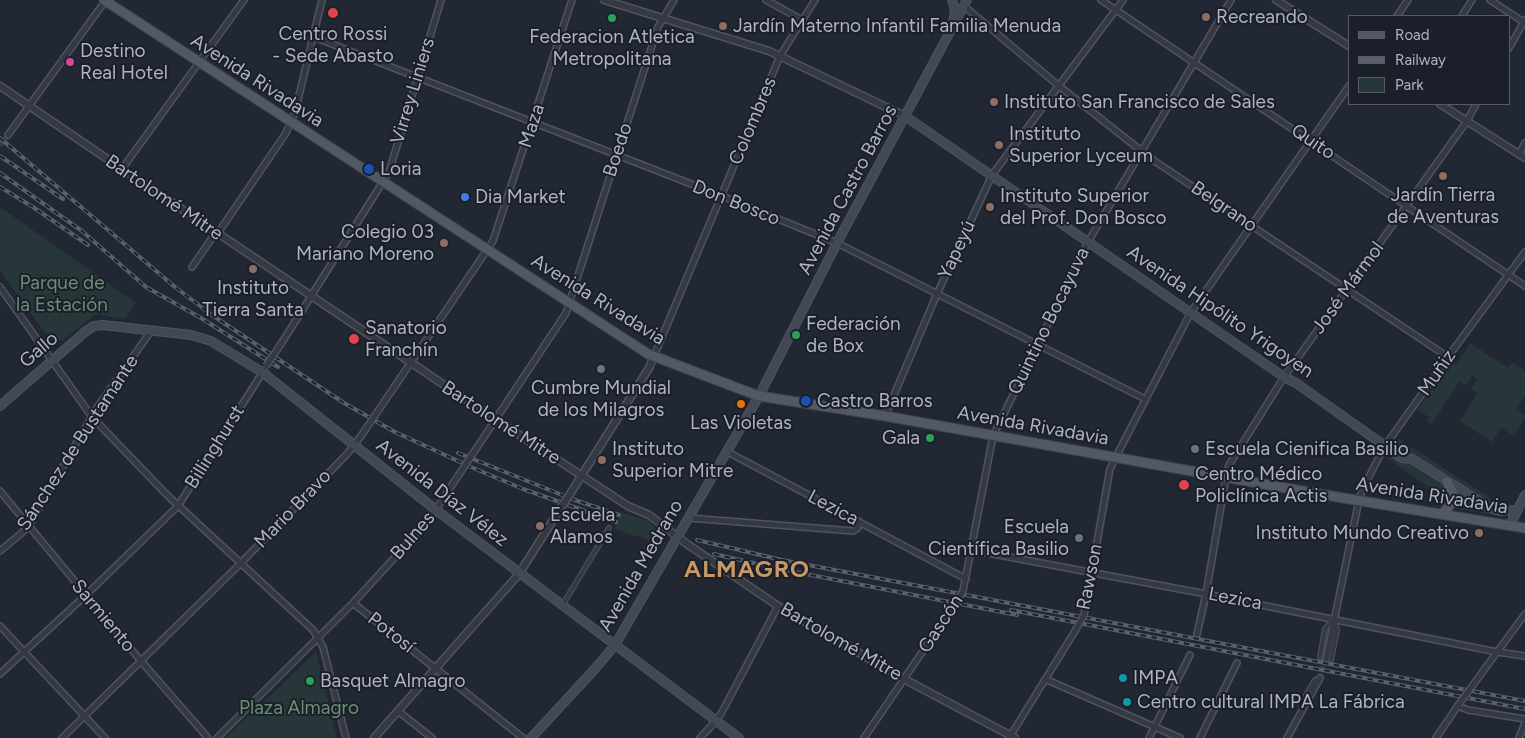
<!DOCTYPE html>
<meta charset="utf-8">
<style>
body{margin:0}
#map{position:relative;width:1525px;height:738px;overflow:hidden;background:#212733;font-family:Figtree,sans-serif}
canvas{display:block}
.legend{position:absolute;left:1348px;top:15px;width:162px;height:90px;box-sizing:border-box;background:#1a1f29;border:1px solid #565b66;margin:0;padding:6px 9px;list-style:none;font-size:15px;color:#afb4c1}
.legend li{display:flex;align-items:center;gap:10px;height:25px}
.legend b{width:25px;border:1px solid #565b66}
</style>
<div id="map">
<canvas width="1525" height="738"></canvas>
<ul class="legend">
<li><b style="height:6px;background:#525864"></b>Road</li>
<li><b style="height:6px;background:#595f6d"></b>Railway</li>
<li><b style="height:14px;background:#273739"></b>Park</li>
</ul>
</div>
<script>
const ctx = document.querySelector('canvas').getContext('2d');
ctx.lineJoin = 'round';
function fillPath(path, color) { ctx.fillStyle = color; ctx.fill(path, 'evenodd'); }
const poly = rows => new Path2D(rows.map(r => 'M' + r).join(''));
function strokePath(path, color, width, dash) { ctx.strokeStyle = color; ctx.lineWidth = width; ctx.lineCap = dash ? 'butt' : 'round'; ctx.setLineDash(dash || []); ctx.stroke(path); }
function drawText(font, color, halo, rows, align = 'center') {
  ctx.font = font + ' Figtree,sans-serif'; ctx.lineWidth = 4; ctx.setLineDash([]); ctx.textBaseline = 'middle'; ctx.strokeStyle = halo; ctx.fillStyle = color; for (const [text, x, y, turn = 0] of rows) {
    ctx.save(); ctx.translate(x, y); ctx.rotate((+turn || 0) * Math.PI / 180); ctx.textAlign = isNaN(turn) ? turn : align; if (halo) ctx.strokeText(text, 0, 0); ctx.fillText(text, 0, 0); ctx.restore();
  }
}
const green = poly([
 [0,207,136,303,125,319,96,314,63,340,55,342,50,340,0,271],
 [1470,343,1508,368,1512,362,1525,371,1525,396,1516,409,1525,415,1525,418,1514,436,1501,428,1492,442,1460,421,1477,393,1471,389,1477,379,1472,376,1466,385,1459,382,1432,424,1427,421,1429,417,1417,410,1451,362,1456,365],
 [1399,439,1495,501,1492,507,1413,456,1400,450,1397,445],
 [1388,451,1410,462,1445,486,1447,490,1443,497,1384,456],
 [1457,491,1506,514,1504,517,1454,508,1457,500],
 [621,512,648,521,663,536,663,541,665,545,614,529],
 [316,652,337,738,225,738,274,692]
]);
const minorTunnel = poly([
 [0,146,8,135],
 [1320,678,1326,660]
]);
const pedestrian = poly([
 [562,606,609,528],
 [1320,657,1325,629,1334,619],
 [1331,660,1337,630,1334,621],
 [1308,701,1306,695,1315,680]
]);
const minor = poly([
 [766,0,802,20],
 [1101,0,1525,286],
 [1490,0,1525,23],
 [964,6,1059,86,1153,160,1448,357],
 [1397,16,1408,0],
 [1462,16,1472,0],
 [314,37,722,196,837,243,1145,399],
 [1509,48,1525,20],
 [8,135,106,0],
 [1519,154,1525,143],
 [122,169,244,0],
 [192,267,212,238,218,233,286,133,295,112,322,0],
 [0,287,92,417,168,496,313,630,323,647,346,738],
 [281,344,389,172,441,0],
 [654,356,780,56,815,0],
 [378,411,493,241,572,0],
 [885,416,937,294,992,175,1123,0],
 [726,451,966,579],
 [472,455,566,313,658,27,674,0],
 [0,491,141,661,208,738],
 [689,518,853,531,858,528,858,521],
 [972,550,1206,594,1497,652,1525,656],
 [0,551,23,532,32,520,96,409,151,331],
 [963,591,993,436,1088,242,1231,0],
 [353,603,523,738],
 [1084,615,1110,469,1121,447,1191,312,1349,86],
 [0,626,105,738],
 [1197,634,1206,594,1226,477,1229,465,1284,377,1467,121,1476,104],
 [1326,660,1359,500,1363,488,1385,446,1448,357,1525,252],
 [0,674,86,595,178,506,264,370],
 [1045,679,1180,738],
 [1470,689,1525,614],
 [1458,706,1468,710,1525,719],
 [398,711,432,738],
 [62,738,240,564,347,454,361,436],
 [217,738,353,603,429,520,458,476],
 [700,738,716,721,722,712,778,606],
 [864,738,952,608],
 [1009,738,1075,631],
 [1149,738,1190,655],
 [1200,738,1237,663],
 [1287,738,1320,678],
 [1436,738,1459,704],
 [1519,738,1525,723]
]);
const tertiary = poly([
 [604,0,769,51,905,116],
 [1276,0,1349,46],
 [0,86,122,169,495,419,628,506,649,515,687,544,778,606,904,679,1015,738],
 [1440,104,1525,158],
 [570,494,649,368,654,356],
 [374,738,519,574,560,509]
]);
const secondary = poly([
 [952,0,955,10,953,22],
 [905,116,1284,377,1296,383,1402,458,1412,459,1490,508,1500,511,1518,510],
 [0,406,85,332,94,326,103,325,191,335,211,341,262,372,436,510,739,738],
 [1510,525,1525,495],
 [531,738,594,670,615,645,759,396,837,243,967,0]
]);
const primary = poly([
 [104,0,648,354,740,389,759,396,885,416,1319,494,1525,528],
 [1442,514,1450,505,1453,499,1452,491,1447,482]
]);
const rail = poly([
 [0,138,175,287,212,315,344,403,395,432,471,467,523,489,616,522],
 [0,156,63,199],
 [0,173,82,231,146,287,201,318,278,367],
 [0,187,33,207,88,245],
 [458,453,572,499,619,515],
 [697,540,782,560,1525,701],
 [714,554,780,569,1017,615],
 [1011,610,1525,709]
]);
const minorBridge = poly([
 [266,366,281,344],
 [361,436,378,411],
 [458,476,472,455],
 [952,608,963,591],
 [1075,631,1084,615],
 [1459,704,1470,689]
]);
const tertiaryBridge = poly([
 [560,509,570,494]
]);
const markers = [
 [333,13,6,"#e0444e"],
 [1206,17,5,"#8d6e63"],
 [612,18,5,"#2e9e5b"],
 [723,26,5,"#8d6e63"],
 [70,62,5,"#d1479c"],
 [994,102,5,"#8d6e63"],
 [999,145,5,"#8d6e63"],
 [369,169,6,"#1a4fb4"],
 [1443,176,5,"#8d6e63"],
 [465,197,5,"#3f7fe0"],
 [990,207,5,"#8d6e63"],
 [444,243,5,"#8d6e63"],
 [253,269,5,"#8d6e63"],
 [796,335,5,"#2e9e5b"],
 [354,339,6,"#e0444e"],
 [601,369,5,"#6b7280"],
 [806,401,6,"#1a4fb4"],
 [741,404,5,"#e8710a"],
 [930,438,5,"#2e9e5b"],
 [1195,449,5,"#6b7280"],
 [602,460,5,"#8d6e63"],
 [1184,485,6,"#e0444e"],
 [540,526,5,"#8d6e63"],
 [1479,533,5,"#8d6e63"],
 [1079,538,5,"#6b7280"],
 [1123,678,5,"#0f9aa8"],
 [310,681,5,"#2e9e5b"],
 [1127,702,5,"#0f9aa8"]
];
const poiNames = [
 ["Recreando",1216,17],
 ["Jardín Materno Infantil Familia Menuda",733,26],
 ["Centro Rossi",333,34,"center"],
 ["- Sede Abasto",333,56,"center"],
 ["Federacion Atletica",612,37,"center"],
 ["Metropolitana",612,59,"center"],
 ["Destino",80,51],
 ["Real Hotel",80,73],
 ["Instituto San Francisco de Sales",1004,102],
 ["Instituto",1009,134],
 ["Superior Lyceum",1009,156],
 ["Loria",380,169],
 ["Jardín Tierra",1443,195,"center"],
 ["de Aventuras",1443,217,"center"],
 ["Instituto Superior",1000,196],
 ["del Prof. Don Bosco",1000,218],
 ["Dia Market",475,197],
 ["Colegio 03",434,232,"right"],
 ["Mariano Moreno",434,254,"right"],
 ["Instituto",253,288,"center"],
 ["Tierra Santa",253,310,"center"],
 ["Federación",806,324],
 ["de Box",806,346],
 ["Sanatorio",365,328],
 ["Franchín",365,350],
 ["Cumbre Mundial",601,388,"center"],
 ["de los Milagros",601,410,"center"],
 ["Castro Barros",817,401],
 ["Las Violetas",741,423,"center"],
 ["Gala",920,438,"right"],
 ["Instituto",612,449],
 ["Superior Mitre",612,471],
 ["Escuela Cienifica Basilio",1205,449],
 ["Centro Médico",1195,474],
 ["Policlínica Actis",1195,496],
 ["Escuela",550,515],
 ["Alamos",550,537],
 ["Escuela",1069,527,"right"],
 ["Científica Basilio",1069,549,"right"],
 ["Instituto Mundo Creativo",1469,533,"right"],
 ["IMPA",1133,678],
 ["Basquet Almagro",320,681],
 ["Centro cultural IMPA La Fábrica",1137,702]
];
const streetNames = [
 ["Avenida Rivadavia",257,81,33],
 ["Virrey Liniers",413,91,-73],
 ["Colombres",753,121,-67],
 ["Maza",532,126,-72],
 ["Quito",1313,142,34],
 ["Boedo",618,150,-72],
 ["Avenida Castro Barros",848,190,-62],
 ["Bartolomé Mitre",164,198,34],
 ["Don Bosco",736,203,22],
 ["Belgrano",1224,207,34],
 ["Yapeyú",957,250,-65],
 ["José Mármol",1348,288,-54],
 ["Avenida Rivadavia",598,300,32],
 ["Avenida Hipólito Yrigoyen",1220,312,34],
 ["Quintino Bocayuva",1049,321,-64],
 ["Gallo",39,350,-41],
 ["Muñiz",1437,373,-55],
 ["Bartolomé Mitre",501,423,33],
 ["Avenida Rivadavia",1033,426,10],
 ["Sánchez de Bustamante",78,443,-57],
 ["Billinghurst",215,447,-58],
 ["Avenida Díaz Vélez",442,493,38],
 ["Avenida Rivadavia",1432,496,9],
 ["Lezica",833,508,28],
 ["Mario Bravo",293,509,-46],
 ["Bulnes",413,536,-49],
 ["Avenida Medrano",641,566,-60],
 ["Rawson",1090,577,-79],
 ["Lezica",1235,599,11],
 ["Sarmiento",103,616,50],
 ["Gascón",941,624,-57],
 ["Potosí",391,633,38],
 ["Bartolomé Mitre",841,642,30]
];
const parkNames = [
 ["Parque de",62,283],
 ["la Estación",62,305],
 ["Plaza Almagro",299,708]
];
const districtNames = [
 ["ALMAGRO",747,570]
];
fillPath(green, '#273739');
strokePath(minorTunnel, '#363c48', 5, [5, 2.5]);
strokePath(pedestrian, '#4f545f', 6);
strokePath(minor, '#4f545f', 8);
strokePath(tertiary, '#4f545f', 9);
strokePath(secondary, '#4f545f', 10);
strokePath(primary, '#3e434e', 11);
strokePath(pedestrian, '#343944', 4);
strokePath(minor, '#343944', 5);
strokePath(tertiary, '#343944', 6);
strokePath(secondary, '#434857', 8);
strokePath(primary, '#525864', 9);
strokePath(rail, '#595f6d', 4);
strokePath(rail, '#1a1f29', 2, [5.5]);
strokePath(minorBridge, '#4f545f', 8, []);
strokePath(tertiaryBridge, '#4f545f', 9, []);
strokePath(minorBridge, '#343944', 5);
strokePath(tertiaryBridge, '#343944', 6);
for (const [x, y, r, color] of markers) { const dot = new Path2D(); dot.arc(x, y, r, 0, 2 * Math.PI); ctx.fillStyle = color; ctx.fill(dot); strokePath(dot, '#1a1f29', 2); }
drawText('19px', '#afb4c1', '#1a1f29', poiNames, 'left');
drawText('19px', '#afb4c1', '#1a1f29', streetNames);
drawText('19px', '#698f75', '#1a1f29', parkNames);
ctx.letterSpacing = '1px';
drawText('bold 24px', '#c69964', '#1a1f29', districtNames);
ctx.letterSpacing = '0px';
</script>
